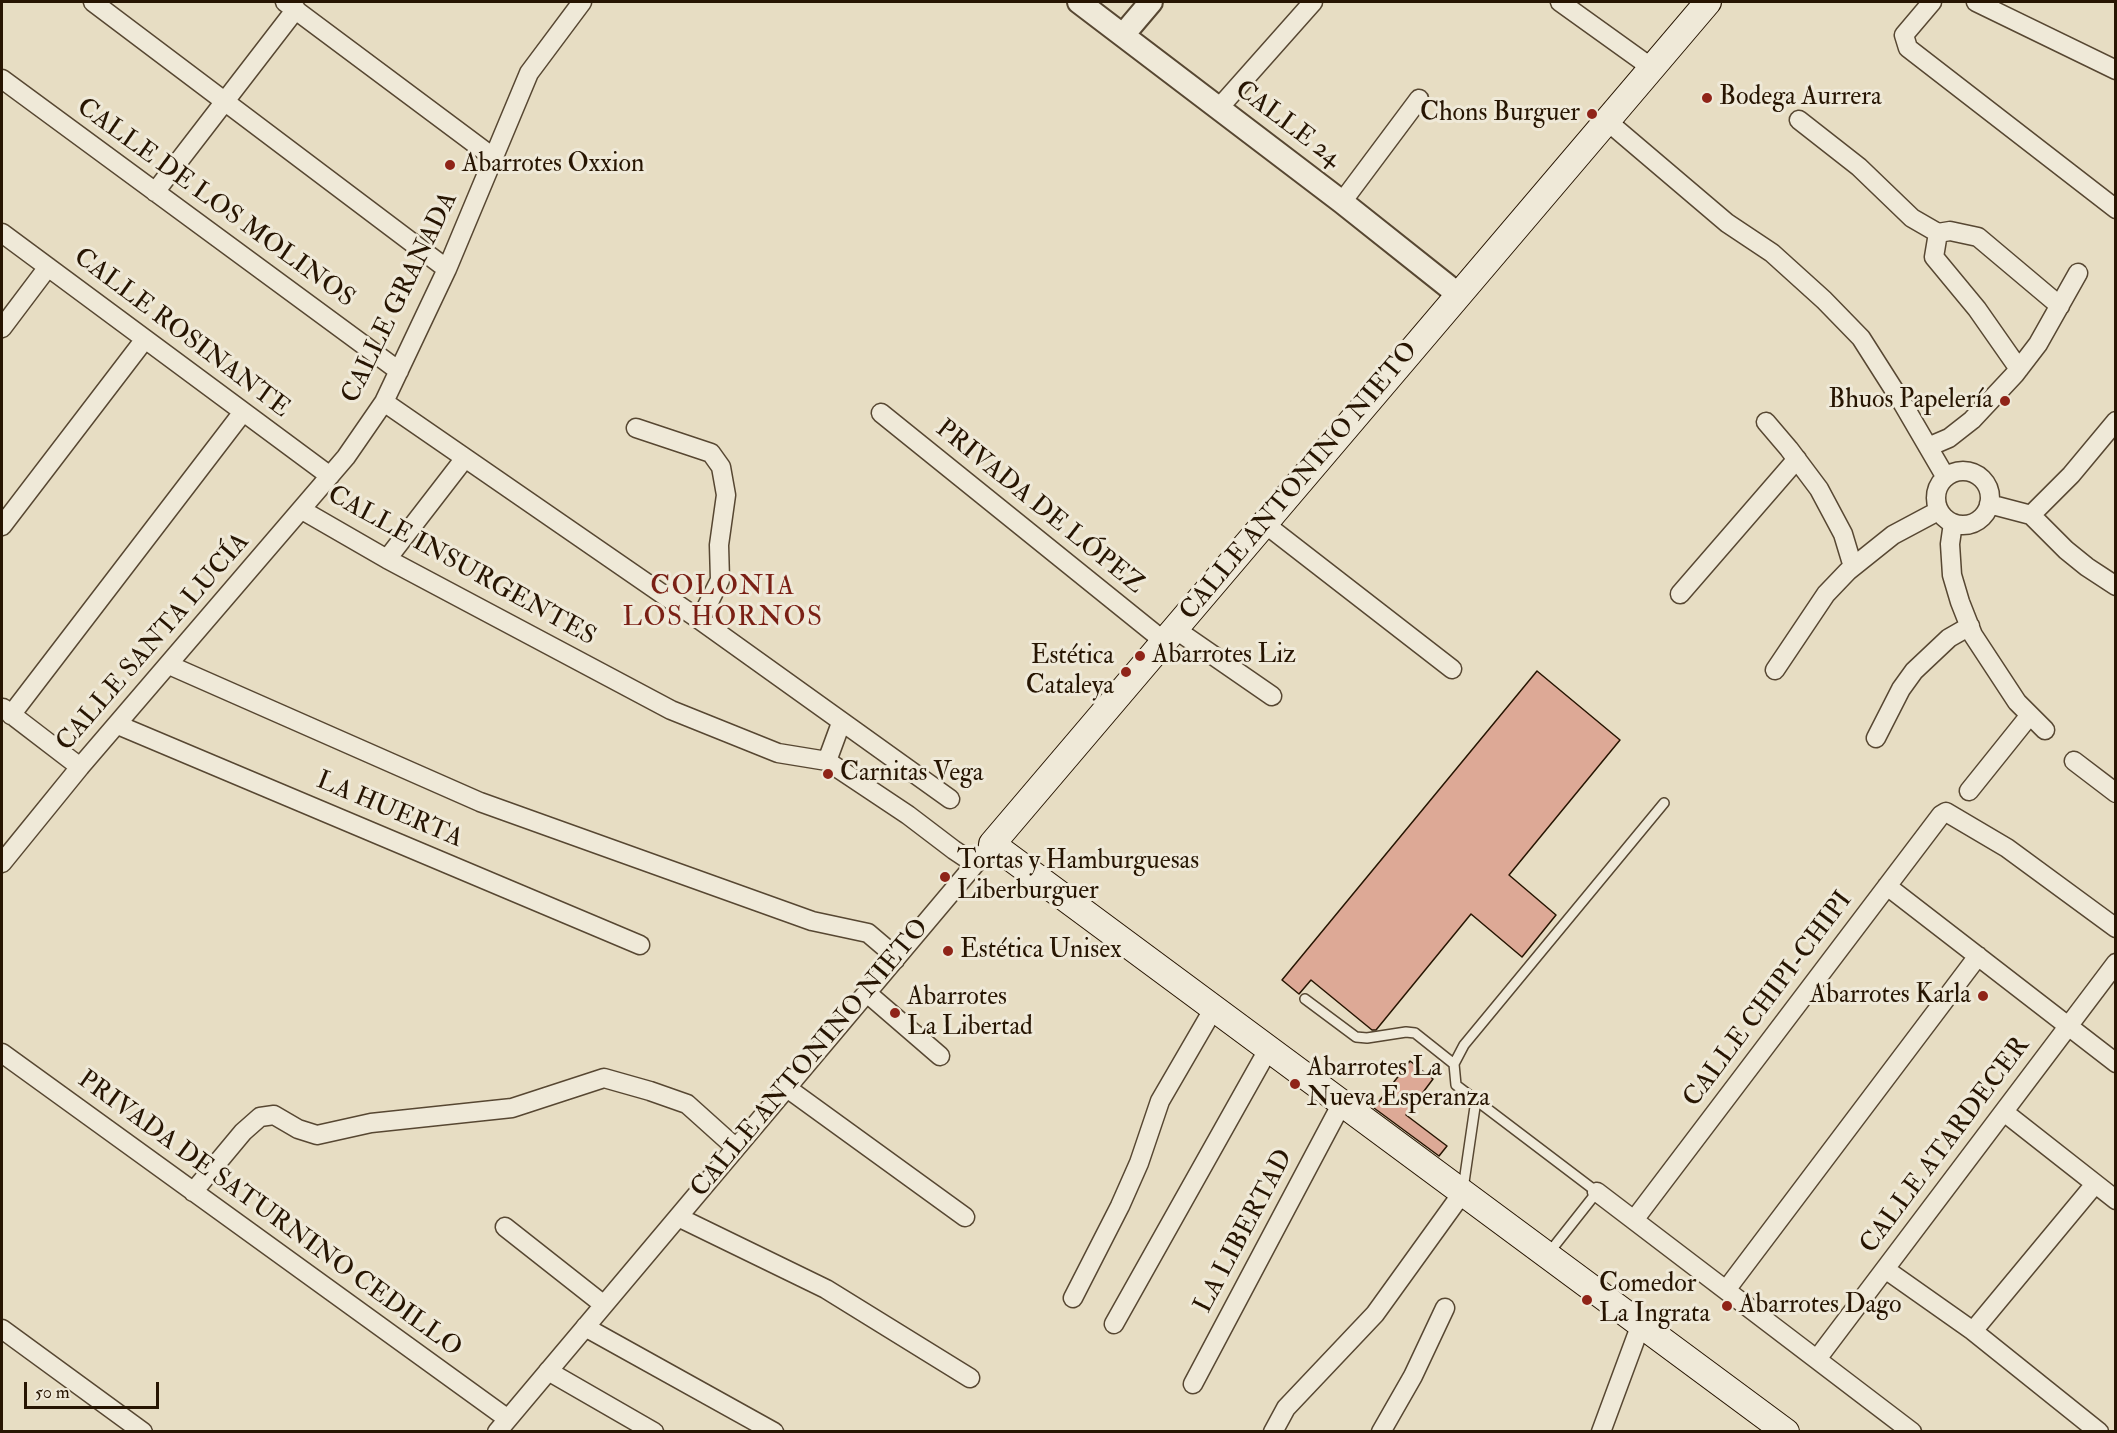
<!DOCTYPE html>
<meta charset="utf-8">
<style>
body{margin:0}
#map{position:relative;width:2117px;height:1433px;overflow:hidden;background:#e7ddc3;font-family:"IM FELL Double Pica",serif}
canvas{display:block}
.frame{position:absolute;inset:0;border:3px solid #271502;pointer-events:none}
.scale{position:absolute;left:24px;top:1382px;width:135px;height:27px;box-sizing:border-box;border:3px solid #271502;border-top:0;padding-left:8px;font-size:18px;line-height:21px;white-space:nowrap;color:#271502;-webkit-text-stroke:4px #efe9d8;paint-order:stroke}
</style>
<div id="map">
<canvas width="2117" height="1433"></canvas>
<div class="frame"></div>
<div class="scale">50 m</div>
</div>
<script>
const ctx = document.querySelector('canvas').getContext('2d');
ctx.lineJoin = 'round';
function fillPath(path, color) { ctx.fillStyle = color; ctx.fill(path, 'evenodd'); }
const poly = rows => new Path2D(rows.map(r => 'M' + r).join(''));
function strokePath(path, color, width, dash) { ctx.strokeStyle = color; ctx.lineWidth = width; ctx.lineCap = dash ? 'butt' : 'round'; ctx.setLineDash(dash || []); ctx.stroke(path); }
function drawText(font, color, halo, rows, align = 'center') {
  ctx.font = font + ' "IM FELL Double Pica",serif'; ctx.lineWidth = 6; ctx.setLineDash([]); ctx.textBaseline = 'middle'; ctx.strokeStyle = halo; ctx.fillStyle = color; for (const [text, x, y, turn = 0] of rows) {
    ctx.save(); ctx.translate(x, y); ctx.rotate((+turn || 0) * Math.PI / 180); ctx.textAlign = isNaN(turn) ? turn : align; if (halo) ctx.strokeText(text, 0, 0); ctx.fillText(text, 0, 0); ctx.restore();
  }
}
const building = poly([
 [1537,671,1620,740,1509,875,1556,915,1522,957,1471,914,1376,1030,1372,1030,1311,980,1299,994,1282,980,1537,671],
 [1410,1061,1433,1079,1406,1115,1447,1146,1439,1156,1374,1108,1410,1061]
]);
const service = poly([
 [1305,999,1356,1037,1367,1038,1406,1032,1415,1033,1454,1064],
 [1463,1189,1476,1100],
 [1548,1254,1597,1192,1456,1085,1454,1064,1464,1045,1664,803]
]);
const minor = poly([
 [93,2,447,269],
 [285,2,494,158],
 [1560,2,1652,68],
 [1932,2,1904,35,1908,48,2116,209],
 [1976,2,2116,70],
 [2,79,399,371],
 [1218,109,1313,2],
 [1799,120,1859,167,1912,218,1938,233,1934,257,1977,309,2019,369],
 [1607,121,1727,223,1772,253,1824,300,1861,338,1903,404,1945,476],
 [155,192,296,9],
 [1342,202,1419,99],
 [2,233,330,476],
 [1938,233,1950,231,1978,237,2060,306],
 [2,328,48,267],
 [384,402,700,620,950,799],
 [881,413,1165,642],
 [1766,422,1789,449,1819,489,1843,534,1853,567],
 [636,428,711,453,721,467,726,495,719,545,720,580,700,620],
 [1928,447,1949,438,1972,420,2015,374,2038,344,2078,273],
 '1936 498a27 27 0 1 1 54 0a27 27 0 1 1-54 0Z',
 [1989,504,2031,515,2066,550,2087,567,2116,586],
 [302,510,387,559,671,710,778,753,827,761,908,815,954,850,975,864],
 [2031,515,2071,475,2116,421],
 [1953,523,1950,544,1952,575,1960,602,1973,635,2017,702,2045,730],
 [1265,524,1452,669],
 [2,526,145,339],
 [387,559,465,458],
 [1680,594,1797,459],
 [1175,629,1272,696],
 [169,665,480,802,812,921,868,933,888,950,895,960],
 [1775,670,1826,594,1848,571,1893,535,1938,511],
 [3,708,80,767],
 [11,715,243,412],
 [118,725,640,945],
 [1876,738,1901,689,1914,671,1949,638,1970,626],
 [827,761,841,723],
 [2074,761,2116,793],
 [1969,791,2030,715],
 [2,863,80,767,346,457,384,402,447,269,529,73,582,2],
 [1887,886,2116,1063],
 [867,993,940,1056],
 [2,1053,508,1419],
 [787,1088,965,1217],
 [2004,1112,2116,1200],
 [193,1192,243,1132,260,1117,274,1115,298,1129,317,1135,371,1123,512,1108,604,1078,650,1091,687,1104,736,1148],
 [1597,1192,1912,1432],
 [678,1217,826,1289,970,1378],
 [1634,1220,1941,815,1946,812,2007,848,2116,928],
 [505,1227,604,1305],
 [1885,1269,1973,1331,2099,1432],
 [1726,1290,1978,956],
 [1073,1298,1120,1206,1139,1163,1160,1101,1214,1008],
 [1114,1324,1269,1048],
 [585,1327,774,1432],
 [2,1329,143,1432],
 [1973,1331,2095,1184],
 [1817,1359,2116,963],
 [548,1371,654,1432],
 [1193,1384,1342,1103],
 [497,1432,992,844],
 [1273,1432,1286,1408,1375,1314,1463,1192],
 [1381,1432,1413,1376,1445,1308],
 [1601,1432,1641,1324]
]);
const tertiary = poly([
 [1079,2,1342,202,1459,295],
 [1123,35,1151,2]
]);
const secondary = poly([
 [1708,2,992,844,1786,1432]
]);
const markers = [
 [1707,98,6,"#8f2418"],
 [1592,114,6,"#8f2418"],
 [450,165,6,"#8f2418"],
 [2005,401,6,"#8f2418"],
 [1140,656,6,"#8f2418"],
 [1126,672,6,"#8f2418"],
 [828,774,6,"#8f2418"],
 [945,877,6,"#8f2418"],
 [948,951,6,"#8f2418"],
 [1983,996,6,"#8f2418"],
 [895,1013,6,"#8f2418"],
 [1295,1084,6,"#8f2418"],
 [1587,1300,6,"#8f2418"],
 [1727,1306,6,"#8f2418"]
];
const poiNames = [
 ["Bodega Aurrera",1719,98],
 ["Chons Burguer",1580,114,"right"],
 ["Abarrotes Oxxion",462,165],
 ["Bhuos Papelería",1993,401,"right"],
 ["Abarrotes Liz",1152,656],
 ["Estética",1114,657,"right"],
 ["Cataleya",1114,687,"right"],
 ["Carnitas Vega",840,774],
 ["Tortas y Hamburguesas",957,862],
 ["Liberburguer",957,892],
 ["Estética Unisex",960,951],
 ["Abarrotes Karla",1971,996,"right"],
 ["Abarrotes",907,998],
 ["La Libertad",907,1028],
 ["Abarrotes La",1307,1069],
 ["Nueva Esperanza",1307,1099],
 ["Comedor",1599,1285],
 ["La Ingrata",1599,1315],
 ["Abarrotes Dago",1739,1306]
];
const streetNames = [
 ["CALLE 24",1287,125,37],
 ["CALLE DE LOS MOLINOS",215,204,36],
 ["CALLE GRANADA",401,298,-64],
 ["CALLE ROSINANTE",181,334,37],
 ["CALLE ANTONINO NIETO",1300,482,-50],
 ["PRIVADA DE LÓPEZ",1039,508,39],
 ["CALLE INSURGENTES",461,567,29],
 ["CALLE SANTA LUCÍA",154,643,-49],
 ["LA HUERTA",389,811,23],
 ["CALLE CHIPI-CHIPI",1769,1000,-53],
 ["CALLE ANTONINO NIETO",811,1059,-50],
 ["CALLE ATARDECER",1946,1146,-53],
 ["PRIVADA DE SATURNINO CEDILLO",269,1215,36],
 ["LA LIBERTAD",1245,1232,-62]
];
const neighbourhoodNames = [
 ["COLONIA",723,588],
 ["LOS HORNOS",723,619]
];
fillPath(building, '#dda996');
strokePath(building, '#271502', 1.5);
strokePath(service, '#574732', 12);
strokePath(minor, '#574732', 21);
strokePath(tertiary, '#574732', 26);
strokePath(secondary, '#271502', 28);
strokePath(service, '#efe9d8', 9);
strokePath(minor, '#efe9d8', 18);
strokePath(tertiary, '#efe9d8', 22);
strokePath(secondary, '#efe9d8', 26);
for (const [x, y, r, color] of markers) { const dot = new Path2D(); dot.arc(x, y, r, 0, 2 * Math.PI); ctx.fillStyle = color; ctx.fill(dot); strokePath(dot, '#efe9d8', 2); }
drawText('26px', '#271502', '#efe9d8', poiNames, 'left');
drawText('26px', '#271502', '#efe9d8', streetNames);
ctx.letterSpacing = '1.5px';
drawText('27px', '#7a1f14', '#efe9d8', neighbourhoodNames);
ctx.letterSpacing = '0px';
</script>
